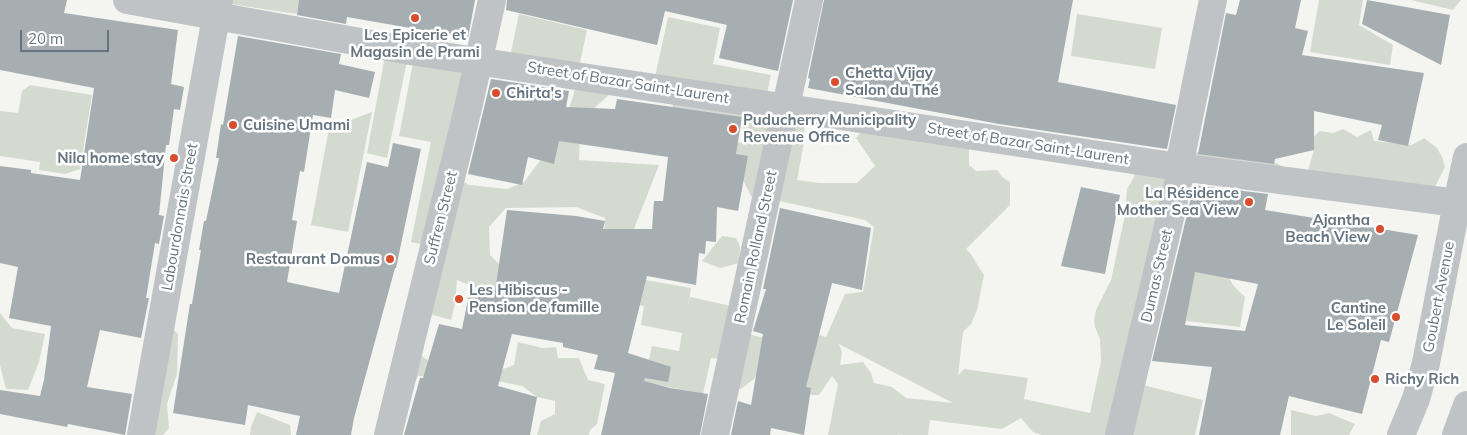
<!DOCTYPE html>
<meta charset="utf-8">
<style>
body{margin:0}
#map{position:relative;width:1467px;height:435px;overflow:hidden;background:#f4f4f0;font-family:Mulish,sans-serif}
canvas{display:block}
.scale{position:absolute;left:20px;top:30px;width:89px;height:22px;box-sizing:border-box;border:2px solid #65747f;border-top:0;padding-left:6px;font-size:15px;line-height:18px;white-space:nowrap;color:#65747f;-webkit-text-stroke:4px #fff;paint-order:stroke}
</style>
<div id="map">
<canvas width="1467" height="435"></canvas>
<div class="scale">20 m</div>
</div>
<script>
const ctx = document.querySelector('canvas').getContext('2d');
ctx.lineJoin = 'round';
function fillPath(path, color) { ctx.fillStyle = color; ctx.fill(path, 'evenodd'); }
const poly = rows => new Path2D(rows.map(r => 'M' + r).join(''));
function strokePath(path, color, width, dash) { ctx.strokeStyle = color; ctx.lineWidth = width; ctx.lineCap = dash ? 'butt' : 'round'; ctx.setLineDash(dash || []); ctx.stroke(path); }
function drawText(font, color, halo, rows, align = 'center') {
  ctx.font = font + ' Mulish,sans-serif'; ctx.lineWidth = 5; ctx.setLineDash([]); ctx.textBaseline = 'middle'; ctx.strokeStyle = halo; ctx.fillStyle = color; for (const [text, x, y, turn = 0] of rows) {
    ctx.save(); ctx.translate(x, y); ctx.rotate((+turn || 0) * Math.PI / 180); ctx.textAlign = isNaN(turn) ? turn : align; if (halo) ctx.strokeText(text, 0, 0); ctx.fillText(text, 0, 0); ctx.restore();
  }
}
const green = poly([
 [231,0,299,0,297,14,230,4],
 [1319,0,1363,0,1359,25,1393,45,1390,65,1310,52],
 [1411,0,1461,0,1453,10],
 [519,14,587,30,578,72,510,57],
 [1077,14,1162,28,1155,69,1071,56],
 [668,17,720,28,713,64,771,75,766,99,655,77],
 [385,56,407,61,387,158,367,153],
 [413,63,464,73,429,246,411,242,431,142,399,136],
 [30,85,92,95,80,169,65,174,39,170,40,162,0,156,0,111,18,113,22,91],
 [576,86,609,95,592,110,580,136,579,160,659,165,625,252,603,251,605,218,576,207,506,208,489,227,490,255,498,263,550,273,544,304,488,293,457,280,455,304,451,320,426,313,459,179,469,185,507,189,524,182,563,130],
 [671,97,777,110,752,198,726,146,742,142,743,118,700,113,676,123],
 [372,112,348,232,311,225,329,128],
 [793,115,805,124,803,148,797,180,819,183,857,183,875,166,856,138,867,124,969,137,969,165,976,171,997,170,1002,177,1010,182,1010,205,966,249,970,253,984,275,977,310,971,324,963,332,958,376,964,369,1028,378,1024,399,1090,413,1101,361,1100,339,1095,327,1094,320,1096,310,1111,280,1125,215,1127,189,1134,177,1135,160,1185,153,1224,151,1257,153,1291,171,1308,170,1314,150,1313,137,1320,131,1333,133,1343,129,1357,137,1371,130,1374,141,1412,145,1424,138,1437,148,1442,157,1445,167,1429,199,1179,167,1119,435,1041,435,1033,432,1021,418,1002,429,930,420,928,435,903,435,901,434,900,435,828,435,838,384,832,376,819,395,807,395,800,330,826,337,845,294,863,292,874,227,865,220,775,200],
 [839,344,953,403,906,398,892,387,874,383,871,373,863,362,840,365,842,352],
 [722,236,736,238,740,247,739,263,720,268,702,261],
 [1192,268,1229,278,1233,285,1245,297,1240,327,1186,321],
 [594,271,691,288,688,306,690,297,731,306,720,359,711,358,703,394,644,382,652,346,679,351,682,333,641,325,644,306,599,298],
 [0,313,12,328,45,334,39,362,28,390,6,389,0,365],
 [165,321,178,334,177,374,167,404,169,428,163,435,144,435],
 [744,333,768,339,765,358,754,379,741,389,730,384],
 [518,342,542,348,556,347,558,358,579,358,588,380,605,384,597,424,590,430,589,435,537,435,541,421,555,414,555,401,537,397,522,386,487,379,418,376,412,388,410,348,435,365,495,372,514,365],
 [1135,379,1147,386,1203,400,1195,435,1122,435],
 [1291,410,1316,416,1329,413,1355,424,1349,435,1291,435],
 [257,412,290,425,291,435,250,435,251,427]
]);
const building = poly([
 [0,0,67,0,64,13,178,30,171,84,184,87,180,110,174,109,169,145,166,145,159,215,164,216,159,244,155,243,146,298,149,298,141,338,100,330,87,387,132,394,125,435,68,424,67,427,0,414,0,390,40,396,44,380,51,326,9,318,18,267,0,263,0,166,31,170,31,173,80,180,94,88,0,70],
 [299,0,475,0,468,38,347,17,346,24,297,15],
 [507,0,793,0,778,71,719,58,727,25,665,11,657,45,506,10],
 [824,0,1073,0,1058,82,1176,105,1167,149,999,124,808,88,810,79,808,78],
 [1240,0,1301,0,1295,28,1308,31,1302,55,1424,73,1408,146,1378,140,1382,125,1314,111,1314,150,1275,159,1274,164,1198,154,1226,13,1236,15],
 [1367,0,1450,15,1441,65,1362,24],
 [238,36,341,54,339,64,375,72,369,98,335,90,331,118,313,115,304,172,300,171,292,220,297,221,287,282,339,293,367,162,388,167,393,143,421,149,396,268,395,268,354,418,351,435,296,435,300,416,248,405,245,425,173,413,190,304,192,304,201,250,199,250,204,221,206,221,219,158,216,158,221,124,223,125],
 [491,79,569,91,566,107,615,109,617,99,742,117,736,154,748,156,738,211,717,207,716,242,706,241,705,254,699,253,696,285,647,276,628,353,671,367,668,382,645,378,644,381,670,388,708,394,700,435,601,435,615,373,594,369,598,355,563,347,563,343,512,334,498,386,537,397,530,435,404,435,420,378,423,378,439,324,462,329,469,294,494,298,507,210,576,216,605,221,603,229,652,229,654,201,663,201,668,157,559,141,554,164,528,157,522,185,468,174],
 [1194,185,1268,194,1265,210,1418,235,1389,342,1381,340,1362,414,1289,396,1280,435,1199,435,1212,367,1152,361],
 [1195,272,1258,284,1245,331,1185,325],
 [1081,187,1120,195,1105,274,1061,266],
 [780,208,871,228,862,290,832,283,806,387,811,388,804,435,771,428,770,435,731,435,738,401,751,405,763,334,753,331,766,289,763,289]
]);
const minor = poly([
 [127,0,410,51,1179,167,1457,203],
 [141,435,219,0],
 [388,435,469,104,492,0],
 [715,435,809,0],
 [1119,435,1180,175,1179,167,1213,0],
 [1401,435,1416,399,1426,363,1457,203,1467,157],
 [1456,435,1467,405]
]);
const markers = [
 [415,18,5,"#d74d2d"],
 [835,82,5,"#d74d2d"],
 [496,93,5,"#d74d2d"],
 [233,125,5,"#d74d2d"],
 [733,129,5,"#d74d2d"],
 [174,158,5,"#d74d2d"],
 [1249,202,5,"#d74d2d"],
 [1380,229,5,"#d74d2d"],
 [390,259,5,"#d74d2d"],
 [459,299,5,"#d74d2d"],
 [1396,317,5,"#d74d2d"],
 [1375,379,5,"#d74d2d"]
];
const poiNames = [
 ["Les Epicerie et",415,35,"center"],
 ["Magasin de Prami",415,52,"center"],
 ["Chetta Vijay",845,73],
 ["Salon du Thé",845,90],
 ["Chirta's",506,93],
 ["Puducherry Municipality",743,120],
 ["Revenue Office",743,137],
 ["Cuisine Umami",243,125],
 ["Nila home stay",164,158,"right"],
 ["La Résidence",1239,193,"right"],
 ["Mother Sea View",1239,210,"right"],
 ["Ajantha",1370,220,"right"],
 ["Beach View",1370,237,"right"],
 ["Restaurant Domus",380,259,"right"],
 ["Les Hibiscus -",469,290],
 ["Pension de famille",469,307],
 ["Cantine",1386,308,"right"],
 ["Le Soleil",1386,325,"right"],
 ["Richy Rich",1385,379]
];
const streetNames = [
 ["Street of Bazar Saint-Laurent",628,83,9],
 ["Street of Bazar Saint-Laurent",1028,144,9],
 ["Labourdonnais Street",180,217,-80],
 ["Suffren Street",441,218,-76],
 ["Romain Rolland Street",756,247,-78],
 ["Dumas Street",1157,276,-77],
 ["Goubert Avenue",1439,297,-79]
];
fillPath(green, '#d5dad1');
fillPath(building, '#a6aeb2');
strokePath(minor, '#bfc3c6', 28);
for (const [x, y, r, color] of markers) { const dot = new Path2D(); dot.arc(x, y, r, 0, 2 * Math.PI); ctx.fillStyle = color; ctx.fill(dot); strokePath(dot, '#fff', 2); }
drawText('bold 15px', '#65747f', '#fff', poiNames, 'left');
drawText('15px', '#65747f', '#fff', streetNames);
</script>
